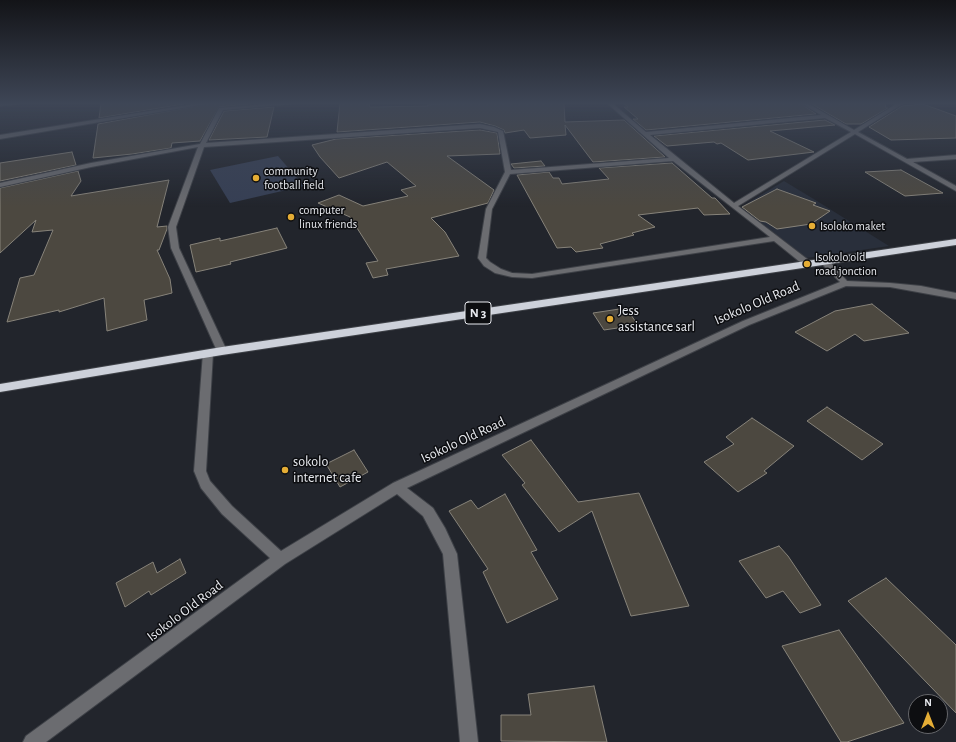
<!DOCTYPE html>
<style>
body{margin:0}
#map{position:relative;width:956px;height:742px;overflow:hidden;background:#22252c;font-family:"Alegreya Sans",sans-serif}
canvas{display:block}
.north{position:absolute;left:908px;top:694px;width:40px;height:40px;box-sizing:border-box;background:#0d0e11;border:1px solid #65666a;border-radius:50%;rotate:0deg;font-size:11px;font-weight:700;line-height:16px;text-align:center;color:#e8eaef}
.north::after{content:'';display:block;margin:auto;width:14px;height:18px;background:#e5ad35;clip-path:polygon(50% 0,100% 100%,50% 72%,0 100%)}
</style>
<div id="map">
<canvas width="956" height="742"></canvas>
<div class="north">N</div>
</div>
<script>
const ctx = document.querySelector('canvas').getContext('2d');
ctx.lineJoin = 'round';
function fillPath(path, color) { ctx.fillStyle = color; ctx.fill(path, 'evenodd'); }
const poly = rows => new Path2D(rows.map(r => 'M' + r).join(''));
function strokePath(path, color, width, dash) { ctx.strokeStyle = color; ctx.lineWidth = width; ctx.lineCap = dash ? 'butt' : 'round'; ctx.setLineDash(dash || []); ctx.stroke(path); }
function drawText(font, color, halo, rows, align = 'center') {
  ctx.font = font + ' "Alegreya Sans",sans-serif'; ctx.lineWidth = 3; ctx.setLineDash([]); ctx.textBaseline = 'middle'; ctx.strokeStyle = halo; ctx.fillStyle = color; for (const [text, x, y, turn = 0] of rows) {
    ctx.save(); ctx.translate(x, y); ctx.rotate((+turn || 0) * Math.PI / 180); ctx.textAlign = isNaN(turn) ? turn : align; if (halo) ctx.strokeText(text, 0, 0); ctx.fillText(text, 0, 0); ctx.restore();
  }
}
const built = poly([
 [784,181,817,201,889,246,806,258,741,207]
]);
const green = poly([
 [278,156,304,186,230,203,210,170]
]);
const building = poly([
 [101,103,190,103,99,118,101,103],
 [213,103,259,103,219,107,200,141,172,143,171,148,132,154,93,158,98,124,213,103],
 [340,103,369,103,370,107,428,106,427,105,451,103,564,103,565,122,624,120,665,157,593,162,565,125,566,135,530,138,524,130,505,133,504,130,495,126,480,122,337,132,340,103],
 [623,103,800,103,816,114,646,130,633,119,638,119,624,107,628,107,623,103],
 [810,103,885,103,886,108,888,108,861,124,846,124,810,103],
 [923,104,956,116,956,138,891,140,869,127,902,106,923,104],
 [274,107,267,137,209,140,224,111,274,107],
 [825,120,835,125,770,131,814,152,748,160,721,143,717,144,714,142,667,146,654,136,825,120],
 [480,130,497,133,500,154,447,156,494,190,488,203,431,218,445,232,459,256,386,269,388,275,373,278,366,263,378,261,350,217,318,203,339,195,363,206,408,196,401,190,416,186,387,162,339,178,320,157,312,145,336,139,480,130],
 [72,152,76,165,0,181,0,163,72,152],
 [541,161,545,166,514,168,511,164,541,161],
 [672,163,712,198,715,198,730,214,704,215,698,208,638,215,655,227,632,233,634,235,600,244,603,248,576,252,571,247,557,248,517,175,549,172,553,178,559,178,562,184,609,179,599,168,672,163],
 [901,170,943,193,905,196,865,172,901,170],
 [78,171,81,181,71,196,169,180,157,227,167,226,167,229,159,250,157,250,170,279,172,293,144,300,147,320,107,331,104,298,59,312,59,310,7,322,20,278,34,275,53,230,32,232,36,220,0,253,0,188,78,171],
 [777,189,816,203,813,205,830,211,811,224,777,229,766,222,760,221,742,207,777,189],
 [277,228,287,248,230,262,231,264,196,272,190,245,220,238,220,241,277,228],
 [872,304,909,333,864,341,855,334,827,351,795,332,835,311,872,304],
 [626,308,638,325,604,330,593,313,626,308],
 [827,407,883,444,862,460,807,421,827,407],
 [752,418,794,446,764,471,767,473,738,492,704,462,734,444,726,437,752,418],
 [531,440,578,502,639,493,689,606,631,616,592,511,559,532,522,485,525,483,502,455,531,440],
 [354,450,368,472,340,487,326,464,354,450],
 [505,494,537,550,531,552,558,599,507,623,483,572,488,569,449,511,471,500,478,509,505,494],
 [779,546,788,556,821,605,800,613,783,591,766,598,739,561,779,546],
 [180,559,186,573,151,595,149,591,125,607,116,583,153,562,157,573,180,559],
 [886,578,956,645,956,713,848,601,886,578],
 [839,630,904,723,847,742,841,742,782,646,839,630],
 [594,686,607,742,501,741,501,715,531,715,528,694,594,686]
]);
const minor = poly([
 [20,103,18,104,0,106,0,104,20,103],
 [200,103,212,103,0,139,0,135,200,103],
 [279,103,301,103,223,110,206,143,480,124,494,127,503,131,511,170,669,158,607,103,612,103,646,132,821,115,801,103,807,103,854,130,898,103,904,103,858,132,907,159,956,155,956,159,913,162,956,186,956,191,855,134,738,206,811,262,811,266,805,266,774,241,532,278,512,277,495,273,484,266,478,258,486,209,505,172,498,132,480,128,204,147,176,227,179,248,227,351,222,354,217,351,171,248,168,227,198,147,91,167,0,187,0,183,91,163,200,144,219,108,279,103],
 [825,118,851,132,734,203,650,135,825,118],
 [673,161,770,237,532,274,512,273,501,269,490,262,486,258,492,209,510,174,673,161],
 [822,260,828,260,847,281,890,283,921,286,956,293,956,299,890,287,846,286,749,325,407,488,433,508,445,528,457,554,478,742,460,742,443,554,423,516,397,494,285,564,46,742,23,742,26,736,270,558,222,514,201,488,194,471,203,353,205,351,211,351,213,353,206,471,210,481,232,506,281,551,393,483,743,321,840,282,822,264,822,260]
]);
const highway = poly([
 [956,239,956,245,222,355,0,392,0,384,222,347,956,239]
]);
const markers = [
 [256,178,4,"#e5ad35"],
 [291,217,4,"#e5ad35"],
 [812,226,4,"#e5ad35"],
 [807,264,4,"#e5ad35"],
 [610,319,4,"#e5ad35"],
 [285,470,4,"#e5ad35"]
];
const farPoinames = [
 ["community",264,171],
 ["football field",264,185],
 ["computer",299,210],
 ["linux friends",299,224],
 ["Isoloko maket",820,226],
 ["Isokolo old",815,257],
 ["road jonction",815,271]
];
const shields = [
 [478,313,26]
];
const shieldNames = [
 ["N 3",478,313]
];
const streetNames = [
 ["Isokolo Old Road",757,303,-23],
 ["Isokolo Old Road",463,440,-25],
 ["Isokolo Old Road",185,611,-37]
];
const poiNames = [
 ["Jess",618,311],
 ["assistance sarl",618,327],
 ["sokolo",293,462],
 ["internet cafe",293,478]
];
fillPath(built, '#292f3b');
fillPath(green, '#363f54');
fillPath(building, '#4c4840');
strokePath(building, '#87837a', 1);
strokePath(minor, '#3e4147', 2);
strokePath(highway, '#3e4147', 2);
fillPath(minor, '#6b6c70');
fillPath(highway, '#cdd1da');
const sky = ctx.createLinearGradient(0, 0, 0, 207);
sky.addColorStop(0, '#131418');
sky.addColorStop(0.5, '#3e4656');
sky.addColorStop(1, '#3e465600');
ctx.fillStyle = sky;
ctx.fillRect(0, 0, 956, 207);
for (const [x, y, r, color] of markers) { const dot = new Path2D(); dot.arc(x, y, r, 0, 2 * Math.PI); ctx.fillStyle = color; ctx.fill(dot); strokePath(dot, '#0d0e11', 1.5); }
drawText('12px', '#e8eaef', '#0d0e11', farPoinames, 'left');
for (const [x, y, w] of shields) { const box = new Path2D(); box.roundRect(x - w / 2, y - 11, w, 22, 3); ctx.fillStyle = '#0d0e11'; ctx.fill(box); strokePath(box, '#e8eaef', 1); }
drawText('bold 13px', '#e8eaef', null, shieldNames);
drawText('14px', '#e8eaef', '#0d0e11', streetNames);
drawText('14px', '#e8eaef', '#0d0e11', poiNames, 'left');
</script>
